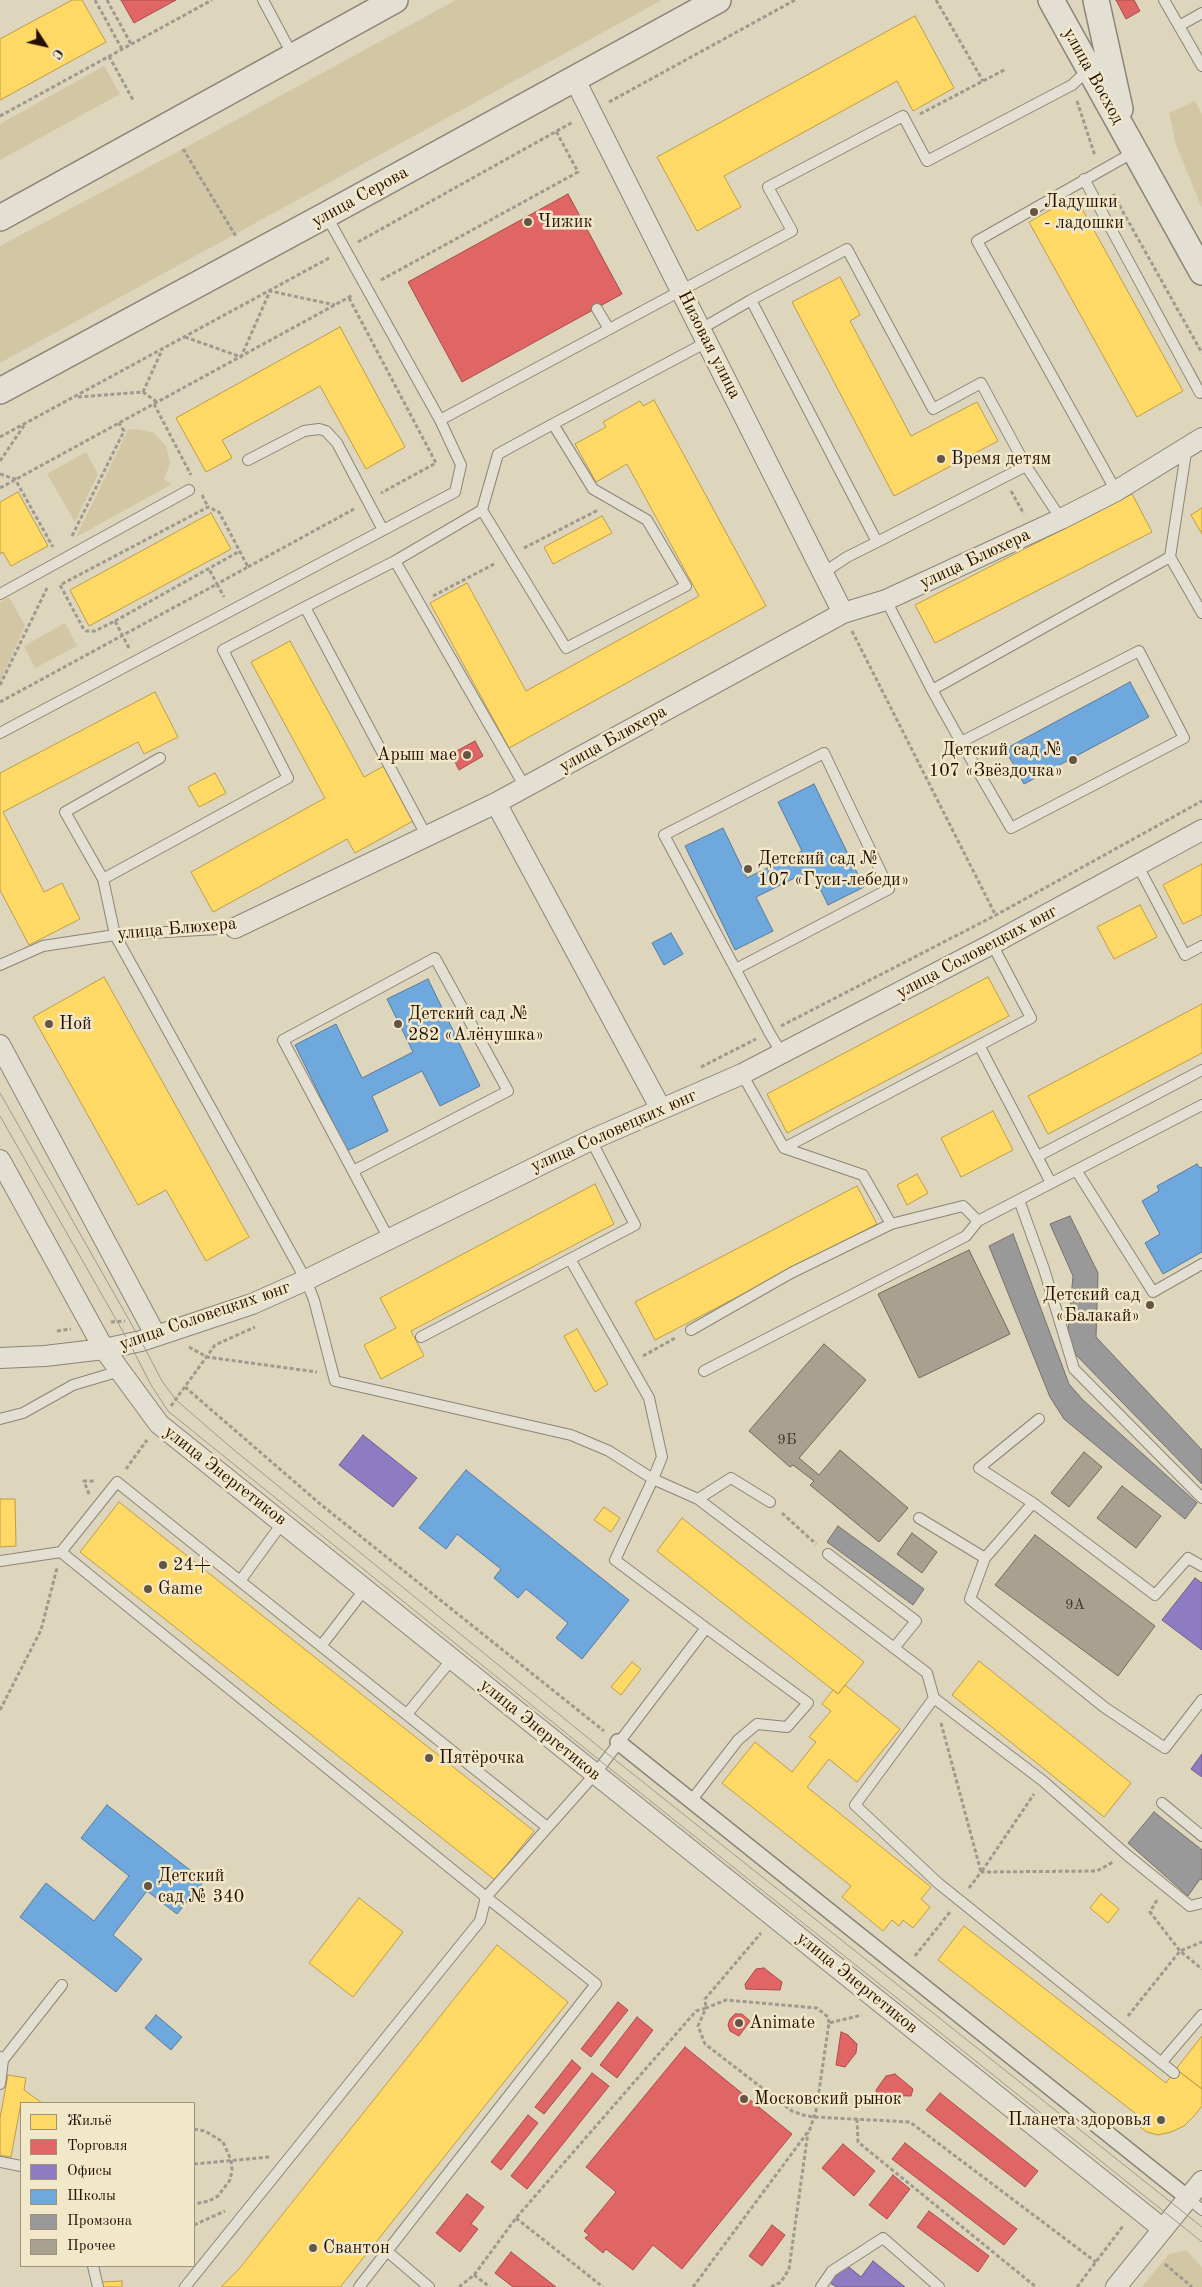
<!DOCTYPE html>
<meta charset="utf-8">
<style>
body{margin:0}
#map{position:relative;width:1202px;height:2287px;overflow:hidden;background:#ddd5bc;font-family:"Old Standard TT",serif}
canvas{display:block}
.legend{position:absolute;left:20px;top:2102px;width:175px;height:165px;box-sizing:border-box;background:#f1e8ca;border:1px solid #a0917b;margin:0;padding:6px 9px;list-style:none;font-size:15px;color:#260e05}
.legend li{display:flex;align-items:center;gap:10px;height:25px}
.legend b{width:25px;border:1px solid #a0917b}
.north{position:absolute;left:20px;top:20px;width:50px;height:50px;-webkit-text-stroke:4px #f1e8ca;paint-order:stroke;rotate:125deg;font-size:14px;font-weight:700;line-height:20px;text-align:center;color:#260e05}
.north::after{content:'';display:block;margin:auto;width:18px;height:22px;background:#260e05;clip-path:polygon(50% 0,100% 100%,50% 72%,0 100%)}
</style>
<div id="map">
<canvas width="1202" height="2287"></canvas>
<ul class="legend">
<li><b style="height:14px;background:#ffd966"></b>Жильё</li>
<li><b style="height:14px;background:#e06666"></b>Торговля</li>
<li><b style="height:14px;background:#8e7cc3"></b>Офисы</li>
<li><b style="height:14px;background:#6fa8dc"></b>Школы</li>
<li><b style="height:14px;background:#999"></b>Промзона</li>
<li><b style="height:14px;background:#a8a190"></b>Прочее</li>
</ul>
<div class="north">С</div>
</div>
<script>
const ctx = document.querySelector('canvas').getContext('2d');
ctx.lineJoin = 'round';
function fillPath(path, color) { ctx.fillStyle = color; ctx.fill(path, 'evenodd'); }
const poly = rows => new Path2D(rows.map(r => 'M' + r).join(''));
function strokePath(path, color, width, dash) { ctx.strokeStyle = color; ctx.lineWidth = width; ctx.lineCap = dash ? 'butt' : 'round'; ctx.setLineDash(dash || []); ctx.stroke(path); }
function drawText(font, color, halo, rows, align = 'center') {
  ctx.font = font + ' "Old Standard TT",serif'; ctx.lineWidth = 5; ctx.setLineDash([]); ctx.textBaseline = 'middle'; ctx.strokeStyle = halo; ctx.fillStyle = color; for (const [text, x, y, turn = 0] of rows) {
    ctx.save(); ctx.translate(x, y); ctx.rotate((+turn || 0) * Math.PI / 180); ctx.textAlign = isNaN(turn) ? turn : align; if (halo) ctx.strokeText(text, 0, 0); ctx.fillText(text, 0, 0); ctx.restore();
  }
}
const green = poly([
 [456,0,662,0,0,363,0,246,183,149],
 [104,66,120,94,0,160,0,124],
 [1195,101,1202,114,1202,208,1176,145,1169,113],
 [136,429,154,433,166,446,170,463,164,480,172,484,76,537,128,430],
 [86,452,98,474,75,522,47,474],
 [9,597,25,626,0,682,0,602],
 [65,623,77,646,35,668,24,646],
 [1186,2250,1202,2267,1202,2287,1142,2287,1169,2254]
]);
const homes = poly([
 [72,0,82,0,106,42,0,100,0,39,72,0],
 [915,16,954,88,913,111,897,81,724,176,741,207,697,231,657,157,915,16],
 [1075,196,1183,391,1137,417,1029,222,1075,196],
 [840,277,860,315,850,321,911,436,977,402,998,441,894,496,792,302,840,277],
 [340,327,405,447,366,469,320,386,222,440,232,458,206,472,176,418,340,327],
 [654,400,766,606,509,748,430,603,467,583,526,691,699,596,627,464,596,482,575,444,606,427,603,422,640,401,643,406,654,400],
 [18,492,48,546,11,566,3,552,0,554,0,502,18,492],
 [1132,494,1152,532,935,643,915,605,1132,494],
 [1202,508,1202,534,1191,515,1202,508],
 [211,513,231,549,89,626,70,590,211,513],
 [602,516,612,533,553,564,544,547,602,516],
 [290,641,364,777,384,766,413,821,355,853,347,839,213,912,191,872,325,798,251,662,290,641],
 [155,692,178,737,144,754,138,742,3,812,44,892,62,883,80,919,29,945,0,890,0,773,155,692],
 [215,773,226,793,199,807,188,787,215,773],
 [1202,864,1202,915,1183,924,1163,885,1202,864],
 [1140,905,1157,937,1114,959,1097,927,1140,905],
 [104,977,249,1237,206,1261,166,1190,138,1205,33,1017,104,977],
 [988,977,1009,1016,787,1133,767,1094,988,977],
 [1202,1004,1202,1053,1048,1134,1028,1096,1202,1004],
 [993,1111,1013,1150,961,1177,941,1138,993,1111],
 [917,1174,928,1193,907,1205,897,1185,917,1174],
 [595,1184,614,1224,411,1331,424,1356,381,1379,364,1345,396,1328,380,1298,595,1184],
 [857,1186,877,1224,655,1340,635,1302,857,1186],
 [577,1329,608,1384,595,1392,564,1336,577,1329],
 [0,1499,15,1499,16,1546,0,1547,0,1499],
 [119,1502,534,1831,495,1880,80,1552,119,1502],
 [604,1507,620,1518,611,1532,594,1520,604,1507],
 [682,1518,864,1662,838,1694,657,1551,682,1518],
 [979,1661,1131,1783,1104,1817,952,1695,979,1661],
 [632,1662,641,1669,621,1695,611,1687,632,1662],
 [845,1685,900,1729,857,1782,829,1759,807,1787,931,1887,921,1899,930,1907,913,1928,903,1920,899,1926,892,1920,883,1931,842,1897,851,1886,722,1783,755,1742,792,1772,816,1742,809,1737,831,1711,822,1704,833,1690,838,1694,845,1685],
 [1101,1894,1119,1909,1108,1923,1090,1908,1101,1894],
 [359,1898,403,1932,353,1997,309,1963,359,1898],
 [964,1926,1166,2083,1176,2069,1202,2089,1202,2106,1194,2116,1184,2126,1171,2132,1158,2135,1147,2132,1135,2123,1140,2117,938,1960,964,1926],
 [497,1945,568,2002,340,2287,221,2287,239,2269,497,1945],
 [1202,2036,1202,2089,1176,2069,1202,2036],
 [8,2075,26,2078,24,2090,42,2103,21,2103,11,2157,0,2155,0,2118,8,2075],
 [122,2281,122,2287,102,2287,102,2282,122,2281]
]);
const shops = poly([
 [121,0,176,0,134,23,121,0],
 [1116,0,1134,0,1140,11,1126,19,1116,0],
 [568,194,622,294,462,382,408,282,568,194],
 [475,741,483,756,459,770,451,754,475,741],
 [764,1968,782,1982,780,1990,746,1989,745,1984,756,1969,764,1968],
 [618,2002,628,2010,591,2057,581,2049,618,2002],
 [735,2014,742,2014,750,2021,739,2036,730,2031,728,2025,730,2019,735,2014],
 [637,2017,653,2030,617,2078,600,2065,637,2017],
 [841,2032,848,2035,857,2044,856,2053,845,2067,836,2065,841,2032],
 [685,2047,792,2134,682,2269,653,2245,633,2270,606,2249,603,2253,585,2238,589,2235,584,2231,616,2192,586,2167,685,2047],
 [572,2060,581,2068,544,2114,535,2107,572,2060],
 [592,2073,609,2086,527,2189,511,2176,592,2073],
 [895,2074,913,2089,911,2096,877,2095,876,2090,886,2076,895,2074],
 [940,2093,1038,2171,1025,2187,926,2110,940,2093],
 [528,2115,538,2123,501,2170,491,2162,528,2115],
 [905,2143,1017,2229,1004,2245,892,2159,905,2143],
 [843,2144,875,2171,854,2196,822,2168,843,2144],
 [893,2175,910,2189,887,2219,869,2205,893,2175],
 [467,2194,484,2207,471,2224,478,2229,460,2252,436,2233,467,2194],
 [929,2211,989,2256,978,2272,917,2227,929,2211],
 [772,2225,785,2235,762,2266,749,2256,772,2225],
 [511,2252,556,2287,513,2287,495,2273,511,2252]
]);
const offices = poly([
 [363,1435,417,1478,393,1507,339,1465,363,1435],
 [1195,1578,1202,1583,1202,1650,1162,1620,1195,1578],
 [1202,1754,1202,1777,1191,1769,1202,1754],
 [873,2261,905,2287,836,2287,829,2282,844,2263,861,2277,873,2261]
]);
const schools = poly([
 [1130,682,1149,717,1024,784,1005,749,1130,682],
 [814,784,864,887,828,905,811,870,756,897,773,931,735,950,685,846,723,828,747,878,802,851,778,802,814,784],
 [671,933,683,954,664,965,652,943,671,933],
 [428,979,480,1086,440,1106,422,1071,372,1096,388,1131,347,1151,295,1045,336,1024,362,1078,413,1052,387,999,428,979],
 [1197,1164,1200,1168,1202,1167,1202,1252,1163,1274,1145,1243,1160,1234,1142,1201,1159,1191,1157,1186,1197,1164],
 [466,1470,629,1600,582,1659,556,1638,568,1623,526,1589,518,1598,494,1578,501,1569,457,1534,446,1549,419,1528,466,1470],
 [107,1805,204,1881,177,1914,147,1891,113,1935,142,1959,116,1992,20,1917,46,1883,94,1921,129,1876,81,1838,107,1805],
 [156,2015,182,2037,171,2050,145,2028,156,2015]
]);
const industry = poly([
 [1070,1216,1098,1273,1096,1337,1202,1450,1202,1484,1076,1355,1068,1332,1073,1276,1050,1224,1070,1216],
 [1013,1234,1069,1384,1083,1400,1197,1503,1185,1519,1064,1419,1050,1397,989,1246,1013,1234],
 [838,1526,924,1589,913,1605,827,1542,838,1526],
 [1154,1812,1202,1850,1202,1880,1200,1879,1188,1896,1128,1843,1154,1812]
]);
const building = poly([
 [969,1250,1010,1334,919,1378,878,1294,969,1250],
 [824,1344,866,1380,799,1458,819,1475,840,1450,908,1508,879,1542,810,1485,814,1481,793,1465,790,1467,749,1431,824,1344],
 [1084,1452,1102,1467,1069,1507,1051,1493,1084,1452],
 [1122,1486,1161,1516,1136,1548,1097,1518,1122,1486],
 [912,1533,937,1552,922,1573,897,1554,912,1533],
 [1035,1535,1155,1626,1118,1676,995,1585,1035,1535]
]);
const path = poly([
 [95,0,122,49],
 [107,0,131,44],
 [936,0,983,81],
 [109,56,133,100],
 [1077,101,1095,156],
 [609,102,795,0],
 [920,114,1006,69],
 [0,116,212,0],
 [183,149,237,238],
 [1113,194,1202,353],
 [358,242,573,122],
 [381,280,578,172,556,131],
 [349,298,436,463,381,493],
 [185,337,241,357,270,291,335,305],
 [143,392,162,350],
 [78,397,143,392,157,402],
 [154,404,191,475],
 [0,437,331,257],
 [0,461,25,424],
 [0,474,15,479,53,547],
 [0,488,353,295],
 [1011,491,1024,514],
 [202,495,208,507],
 [72,536,124,431,119,423],
 [524,548,598,510],
 [248,567,354,509],
 [433,596,496,563],
 [115,621,240,551],
 [852,631,996,916],
 [129,648,115,621,95,631,86,631,83,628,60,585,208,507,219,512,248,567,217,584,209,569],
 [0,685,48,586],
 [0,702,217,584,224,597],
 [781,1026,996,915,1202,801],
 [701,1067,756,1039],
 [111,1322,125,1321],
 [57,1331,71,1329],
 [189,1347,207,1357,317,1372],
 [643,1356,677,1337],
 [185,1387,319,1503,604,1731],
 [171,1406,215,1345,255,1327],
 [126,1469,147,1440],
 [89,1494,84,1481,96,1481],
 [782,1513,816,1544],
 [0,1710,41,1630,57,1568],
 [941,1723,981,1872],
 [982,1871,1034,1794],
 [969,1888,981,1872,1097,1871,1113,1862],
 [1157,1900,1150,1912,1180,1951,1202,1969],
 [915,1956,950,1912],
 [1128,2016,1180,1951,1202,1942],
 [829,2023,828,2017,817,2008,726,2000,706,2008,698,2026,705,2044,792,2111,803,2115,814,2117,910,2122,1096,2262],
 [857,2119,858,2142,1036,2287],
 [194,2129,205,2131,223,2142,231,2160,232,2170,230,2180,218,2196,209,2201,194,2204],
 [194,2164,269,2157],
 [516,2218,603,2287],
 [194,2225,225,2211],
 [1165,2264,1192,2287],
 [474,2275,490,2287],
 [459,2287,474,2275,516,2218,696,2011,706,2008,705,1999,761,1933],
 [693,2287,810,2129,816,2111,829,2023,862,2015],
 [771,2287,781,2282,789,2269,808,2132],
 [1077,2287,1123,2226]
]);
const service = poly([
 [263,0,293,56],
 [1164,0,1202,66],
 [1179,26,1202,13],
 [1084,179,1200,393],
 [597,309,609,329],
 [701,329,751,300],
 [440,420,792,231,768,187,903,116,927,161,1072,85,1088,70],
 [1187,446,1170,557,1202,613],
 [248,460,304,431,319,429,326,431,337,443,383,530],
 [1026,466,877,542,751,300,847,249,933,409,981,383,1026,466,1061,519],
 [1116,491,977,241,1134,152],
 [482,510,498,454,553,424],
 [395,561,305,607,427,837],
 [823,573,847,557,877,542],
 [0,594,189,490],
 [886,600,932,690,961,742,1011,828,1184,738,1139,651,961,742],
 [932,690,1170,557],
 [0,733,455,492,461,465,440,420,326,215],
 [160,758,65,812,103,879,115,935,306,1280,314,1300,335,1381,571,1435,609,1451,653,1479,615,1560,706,1628,595,1774,486,1897,596,1984,359,2287],
 [525,787,395,561,482,510,566,648,686,586,647,520,593,489,553,424,707,342],
 [1138,866,1185,955,1202,946],
 [103,879,288,778,223,650,305,607],
 [0,965,43,946,115,935,235,928],
 [736,969,889,889,824,753,664,835,769,1032,782,1054],
 [979,1045,1051,1183],
 [742,1074,784,1148,863,1175,891,1224,963,1206,978,1221],
 [784,1148,1031,1018,992,944],
 [1038,1156,1202,1070],
 [1076,1170,1153,1292,1202,1264],
 [353,1171,508,1091,435,958,283,1040,389,1239],
 [1019,1200,1044,1269,1074,1369,1202,1498],
 [570,1259,649,1398,662,1457,653,1479,698,1499,927,1673,934,1698,855,1805,938,1883,1174,2073],
 [691,1330,791,1273,891,1224],
 [421,1337,635,1225,591,1140],
 [704,1371,966,1236,978,1221,1202,1105],
 [0,1419,23,1413,73,1385,120,1371],
 [1039,1419,979,1468,1033,1503,1155,1595,1188,1558,1202,1566],
 [698,1499,731,1478,770,1502],
 [1033,1503,985,1558,970,1599,1104,1707,1165,1748,1202,1700],
 [919,1518,985,1558],
 [828,1554,916,1621,894,1648],
 [0,1561,61,1552],
 [240,1581,547,1827],
 [321,1646,365,1589],
 [934,1698,1043,1781,1127,1855,1190,1906,1202,1903],
 [407,1714,452,1659],
 [691,1801,738,1740,757,1724,787,1727,808,1703,706,1628],
 [1162,1803,1202,1836],
 [0,2057,3,2060,0,2084],
 [3,2060,62,1985],
 [1161,2063,1202,2015],
 [0,2162,21,2166],
 [1188,2198,1202,2210],
 [388,2252,429,2287],
 [93,2266,98,2287],
 [185,2287,480,1921,486,1897,61,1552,117,1482,240,1581,283,1522],
 [821,2287,832,2271,883,2238,939,2287]
]);
const pedestrian = poly([
 [618,1742,1188,2198]
]);
const minor = poly([
 [574,78,843,613],
 [496,803,661,1109],
 [235,928,496,803,843,613,886,600,1061,519,1116,491,1202,438],
 [0,1045,156,1336],
 [0,1160,104,1349,159,1424,1163,2229],
 [0,1358,45,1356,104,1349,141,1341,252,1304,306,1280,591,1140,742,1074,992,944,1202,830],
 [1116,2287,1202,2181]
]);
const tertiary = poly([
 [1051,0,1202,272],
 [1096,0,1120,109],
 [0,218,395,0],
 [0,391,326,215,718,0]
]);
const tram = poly([
 [0,1093,141,1341,162,1381,176,1400,234,1450,609,1755,1202,2227],
 [0,1116,130,1344,151,1385,168,1411,603,1763,1202,2242]
]);
const markers = [
 [1034,212,5,"#665445"],
 [528,222,5,"#665445"],
 [941,459,5,"#665445"],
 [467,755,5,"#665445"],
 [1073,760,5,"#665445"],
 [748,869,5,"#665445"],
 [49,1024,5,"#665445"],
 [398,1024,5,"#665445"],
 [1150,1305,5,"#665445"],
 [163,1565,5,"#665445"],
 [148,1589,5,"#665445"],
 [429,1758,5,"#665445"],
 [148,1886,5,"#665445"],
 [739,2023,5,"#665445"],
 [744,2099,5,"#665445"],
 [1161,2120,5,"#665445"],
 [313,2248,5,"#665445"]
];
const numberNames = [
 ["9Б",787,1440],
 ["9А",1075,1605]
];
const streetNames = [
 ["улица Восход",1093,76,61],
 ["улица Серова",360,197,-29],
 ["Низовая улица",709,345,63],
 ["улица Блюхера",975,559,-25],
 ["улица Блюхера",613,739,-29],
 ["улица Блюхера",177,929,-5],
 ["улица Соловецких юнг",977,952,-28],
 ["улица Соловецких юнг",614,1131,-24],
 ["улица Соловецких юнг",205,1316,-19],
 ["улица Энергетиков",225,1476,38],
 ["улица Энергетиков",540,1730,39],
 ["улица Энергетиков",857,1983,39]
];
const poiNames = [
 ["Ладушки",1044,202],
 ["- ладошки",1044,223],
 ["Чижик",538,222],
 ["Время детям",951,459],
 ["Детский сад №",1063,750,"right"],
 ["107 «Звёздочка»",1063,771,"right"],
 ["Арыш мае",457,755,"right"],
 ["Детский сад №",758,859],
 ["107 «Гуси-лебеди»",758,880],
 ["Детский сад №",408,1014],
 ["282 «Алёнушка»",408,1035],
 ["Ной",59,1024],
 ["Детский сад",1140,1295,"right"],
 ["«Балакай»",1140,1316,"right"],
 ["24+",173,1565],
 ["Game",158,1589],
 ["Пятёрочка",439,1758],
 ["Детский",158,1876],
 ["сад № 340",158,1897],
 ["Animate",749,2023],
 ["Московский рынок",754,2099],
 ["Планета здоровья",1151,2120,"right"],
 ["Свантон",323,2248]
];
fillPath(green, '#d2c6a4');
fillPath(homes, '#ffd966');
strokePath(homes, '#be9c49', 1);
fillPath(shops, '#e06666');
strokePath(shops, '#a84c49', 1);
fillPath(offices, '#8e7cc3');
strokePath(offices, '#6f5b8a', 1);
fillPath(schools, '#6fa8dc');
strokePath(schools, '#597a9c', 1);
fillPath(industry, '#999');
strokePath(industry, '#766f6d', 1);
fillPath(building, '#a8a190');
strokePath(building, '#726a5d', 1);
strokePath(service, '#8c8576', 12);
strokePath(pedestrian, '#8c8576', 18);
strokePath(minor, '#8c8576', 22);
strokePath(tertiary, '#8c8576', 28);
strokePath(path, '#9f9a8f', 3, [4, 2.5]);
strokePath(service, '#e3dfd3', 10);
strokePath(pedestrian, '#e3dfd3', 15);
strokePath(minor, '#e3dfd3', 20);
strokePath(tertiary, '#e3dfd3', 25);
strokePath(tram, '#9f9a8f', 1);
for (const [x, y, r, color] of markers) { const dot = new Path2D(); dot.arc(x, y, r, 0, 2 * Math.PI); ctx.fillStyle = color; ctx.fill(dot); strokePath(dot, '#f1e8ca', 2); }
drawText('15px', '#463328', null, numberNames);
drawText('18px', '#260e05', '#f1e8ca', streetNames);
drawText('18px', '#260e05', '#f1e8ca', poiNames, 'left');
</script>
